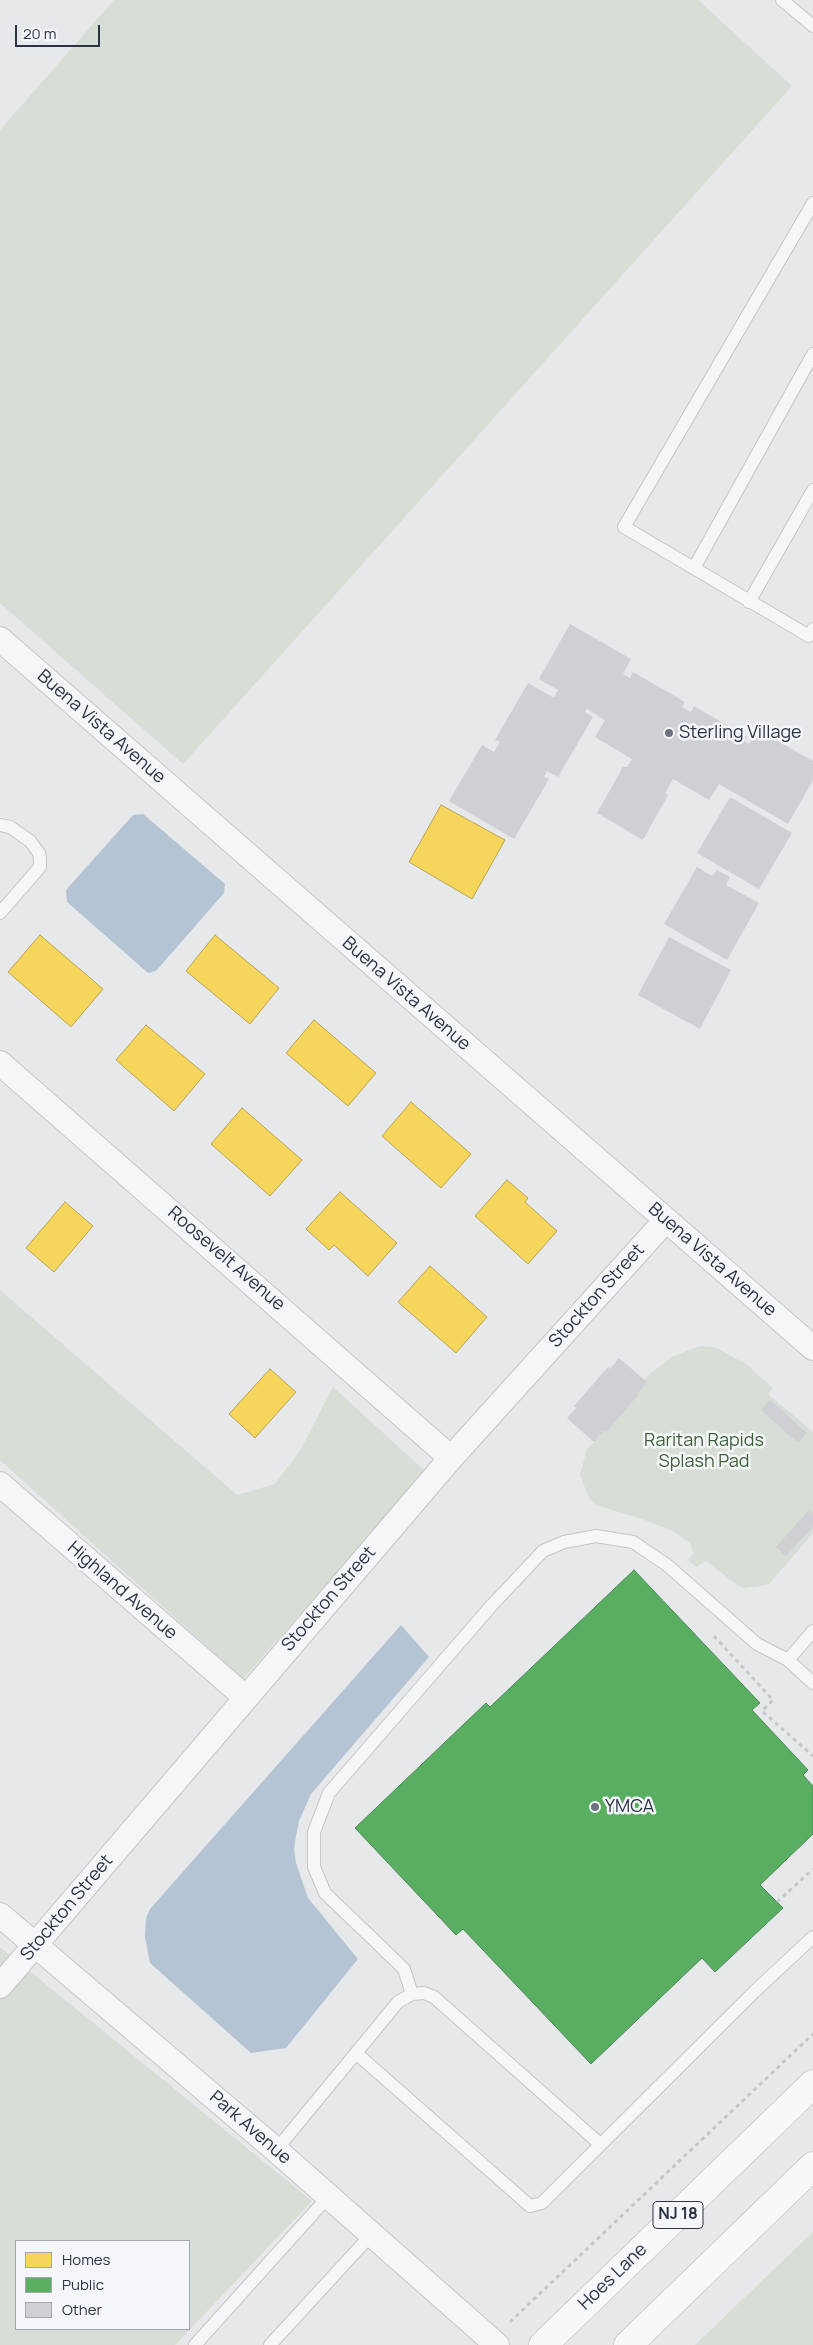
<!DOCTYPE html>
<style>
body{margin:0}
#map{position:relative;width:813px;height:2345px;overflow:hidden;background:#e6e8ea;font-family:Manrope,sans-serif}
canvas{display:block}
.legend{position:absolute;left:15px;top:2240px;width:175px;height:90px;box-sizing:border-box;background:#f4f6f9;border:1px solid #a4a8b1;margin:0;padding:6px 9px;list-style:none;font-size:15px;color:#2b3445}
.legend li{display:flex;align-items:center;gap:10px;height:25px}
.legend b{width:25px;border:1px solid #a4a8b1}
.scale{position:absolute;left:15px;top:25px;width:85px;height:22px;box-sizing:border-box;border:2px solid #2b3445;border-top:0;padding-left:6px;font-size:15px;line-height:18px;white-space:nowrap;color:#2b3445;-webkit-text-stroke:4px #f4f6f9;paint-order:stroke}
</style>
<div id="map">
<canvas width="813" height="2345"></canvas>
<ul class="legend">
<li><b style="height:14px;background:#f6d55c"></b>Homes</li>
<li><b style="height:14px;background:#5aae61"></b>Public</li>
<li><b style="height:14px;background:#ced0d3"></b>Other</li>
</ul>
<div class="scale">20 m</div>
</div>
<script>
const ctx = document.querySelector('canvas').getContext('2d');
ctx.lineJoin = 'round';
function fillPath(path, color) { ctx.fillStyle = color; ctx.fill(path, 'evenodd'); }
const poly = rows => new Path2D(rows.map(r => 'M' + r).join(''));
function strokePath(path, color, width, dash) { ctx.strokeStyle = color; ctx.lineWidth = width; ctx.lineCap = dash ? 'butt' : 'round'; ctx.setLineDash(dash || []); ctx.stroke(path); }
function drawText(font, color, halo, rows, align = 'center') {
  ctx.font = font + ' Manrope,sans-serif'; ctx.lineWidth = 5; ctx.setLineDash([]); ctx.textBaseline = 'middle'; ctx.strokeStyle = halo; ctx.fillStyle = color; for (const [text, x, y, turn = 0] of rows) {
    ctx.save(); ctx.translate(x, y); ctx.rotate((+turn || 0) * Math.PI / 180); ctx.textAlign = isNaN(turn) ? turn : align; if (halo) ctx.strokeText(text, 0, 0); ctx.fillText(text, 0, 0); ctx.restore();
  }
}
const green = poly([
 [114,0,698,0,792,86,183,764,0,603,0,130],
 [0,1290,237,1495,275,1484,301,1449,333,1387,426,1472,243,1679,0,1460],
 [703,1346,714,1347,746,1364,773,1388,768,1394,813,1432,813,1533,769,1584,761,1586,744,1588,737,1585,706,1561,696,1567,688,1560,694,1553,689,1542,673,1531,645,1520,596,1505,589,1498,580,1475,587,1449,603,1431,606,1433,639,1394,638,1393,644,1380,651,1373,672,1357,696,1347],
 [0,1947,312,2201,175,2345,0,2345],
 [16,2241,189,2241,189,2329,16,2329],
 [813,2232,813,2345,695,2345]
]);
const water = poly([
 [143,814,225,884,224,893,156,971,148,973,67,902,66,890,133,815],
 [401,1625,429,1657,311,1794,299,1821,296,1836,294,1849,296,1863,308,1898,358,1959,286,2048,251,2053,150,1963,145,1937,146,1918,150,1909]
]);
const homes = poly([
 [441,805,505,840,472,899,409,862,441,805],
 [40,935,103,989,71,1027,8,972,40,935],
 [215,935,279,988,250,1024,186,971,215,935],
 [314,1020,376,1073,348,1106,286,1053,314,1020],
 [146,1025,205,1074,174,1111,116,1060,146,1025],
 [411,1102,471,1154,441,1188,382,1136,411,1102],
 [242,1108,302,1160,270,1196,211,1144,242,1108],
 [507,1180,528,1198,525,1202,557,1231,528,1264,475,1216,507,1180],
 [340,1192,397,1243,368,1276,334,1245,329,1250,306,1229,340,1192],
 [65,1202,93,1226,54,1272,26,1248,65,1202],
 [430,1266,487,1317,456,1353,398,1302,430,1266],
 [270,1369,296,1392,255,1438,229,1414,270,1369]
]);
const public = poly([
 [634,1570,760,1703,752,1710,808,1770,803,1775,813,1786,813,1834,760,1885,783,1908,715,1972,702,1958,591,2064,463,1929,456,1935,355,1828,486,1703,490,1707,634,1570]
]);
const building = poly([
 [570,624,631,659,623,674,630,678,633,672,685,702,682,707,691,712,694,706,747,737,744,741,749,744,757,729,813,761,813,780,788,824,719,784,709,800,673,779,665,793,668,795,643,840,597,813,623,767,627,767,632,759,595,737,605,720,587,709,585,712,593,717,558,777,547,771,544,777,549,779,514,839,449,801,482,745,494,752,500,742,495,740,528,683,554,698,558,690,539,679],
 [730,797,792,833,759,889,697,853],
 [697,867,712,876,717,870,730,877,726,885,759,903,727,960,664,924],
 [669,937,731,970,700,1029,638,995],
 [619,1358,647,1382,638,1393,639,1394,606,1433,603,1431,594,1442,567,1418,576,1408,574,1406,608,1367,610,1369],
 [770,1400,807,1433,798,1443,761,1410],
 [809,1510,813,1514,813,1527,786,1556,776,1547]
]);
const path = poly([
 [714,1636,773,1700,762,1711,813,1756],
 [777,1902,813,1869],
 [510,2322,813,2034]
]);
const lane = poly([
 [782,0,813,26],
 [813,203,624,527,809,636,813,629],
 [694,568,813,354],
 [749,602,813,490],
 [0,825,10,827,30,841,39,853,40,859,40,867,0,913],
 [813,1631,788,1660,813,1683],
 [412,1994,404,1969,325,1893,314,1867,314,1832,329,1793,492,1605,543,1551,564,1542,596,1536,633,1542,667,1565,757,1644,788,1660],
 [356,2053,398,2002,412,1994,424,1993,434,1997,600,2144],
 [276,2150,356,2053,530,2206,542,2203,754,1992,813,1937],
 [195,2345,328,2197],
 [270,2345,371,2235]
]);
const street = poly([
 [0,639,813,1348],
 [0,1063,451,1458],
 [0,1484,245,1697],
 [0,1915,276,2150,497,2345],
 [0,1986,451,1458,666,1220]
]);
const highway = poly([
 [543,2345,813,2084],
 [628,2345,813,2166]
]);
const markers = [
 [669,733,5,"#6c737f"],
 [595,1807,5,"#6c737f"]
];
const shields = [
 [678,2215,50]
];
const shieldNames = [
 ["NJ 18",678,2215]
];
const streetNames = [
 ["Buena Vista Avenue",101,727,41],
 ["Buena Vista Avenue",406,994,41],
 ["Roosevelt Avenue",226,1259,41],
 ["Buena Vista Avenue",712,1260,41],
 ["Stockton Street",597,1296,-48],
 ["Highland Avenue",122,1591,41],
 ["Stockton Street",329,1599,-49],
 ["Stockton Street",67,1908,-50],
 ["Park Avenue",250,2128,41],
 ["Hoes Lane",613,2277,-44]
];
const poiNames = [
 ["Sterling Village",679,733],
 ["YMCA",605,1807]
];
const parkNames = [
 ["Raritan Rapids",704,1441],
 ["Splash Pad",704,1462]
];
fillPath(green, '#d6ded6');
fillPath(water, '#b4c4d5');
fillPath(homes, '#f6d55c');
strokePath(homes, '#b9a555', 1);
fillPath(public, '#5aae61');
strokePath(public, '#4c8959', 1);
fillPath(building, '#ced0d3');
strokePath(lane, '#c4c6c8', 14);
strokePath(street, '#c4c6c8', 26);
strokePath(highway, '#b8bbbf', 29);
strokePath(path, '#c5c6ca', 3, [4, 4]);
strokePath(lane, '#f5f6f7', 12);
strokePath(street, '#f5f6f7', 24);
strokePath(highway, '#f8f8f8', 28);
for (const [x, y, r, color] of markers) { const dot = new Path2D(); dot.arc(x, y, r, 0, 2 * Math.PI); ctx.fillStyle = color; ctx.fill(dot); strokePath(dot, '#f4f6f9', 2); }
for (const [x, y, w] of shields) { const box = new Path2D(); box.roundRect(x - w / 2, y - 13.5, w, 27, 4); ctx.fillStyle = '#f4f6f9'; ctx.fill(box); strokePath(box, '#2b3445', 1); }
drawText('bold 16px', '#2b3445', null, shieldNames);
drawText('18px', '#2b3445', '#f4f6f9', streetNames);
drawText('18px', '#2b3445', '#f4f6f9', poiNames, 'left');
drawText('18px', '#3f6138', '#f4f6f9', parkNames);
</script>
